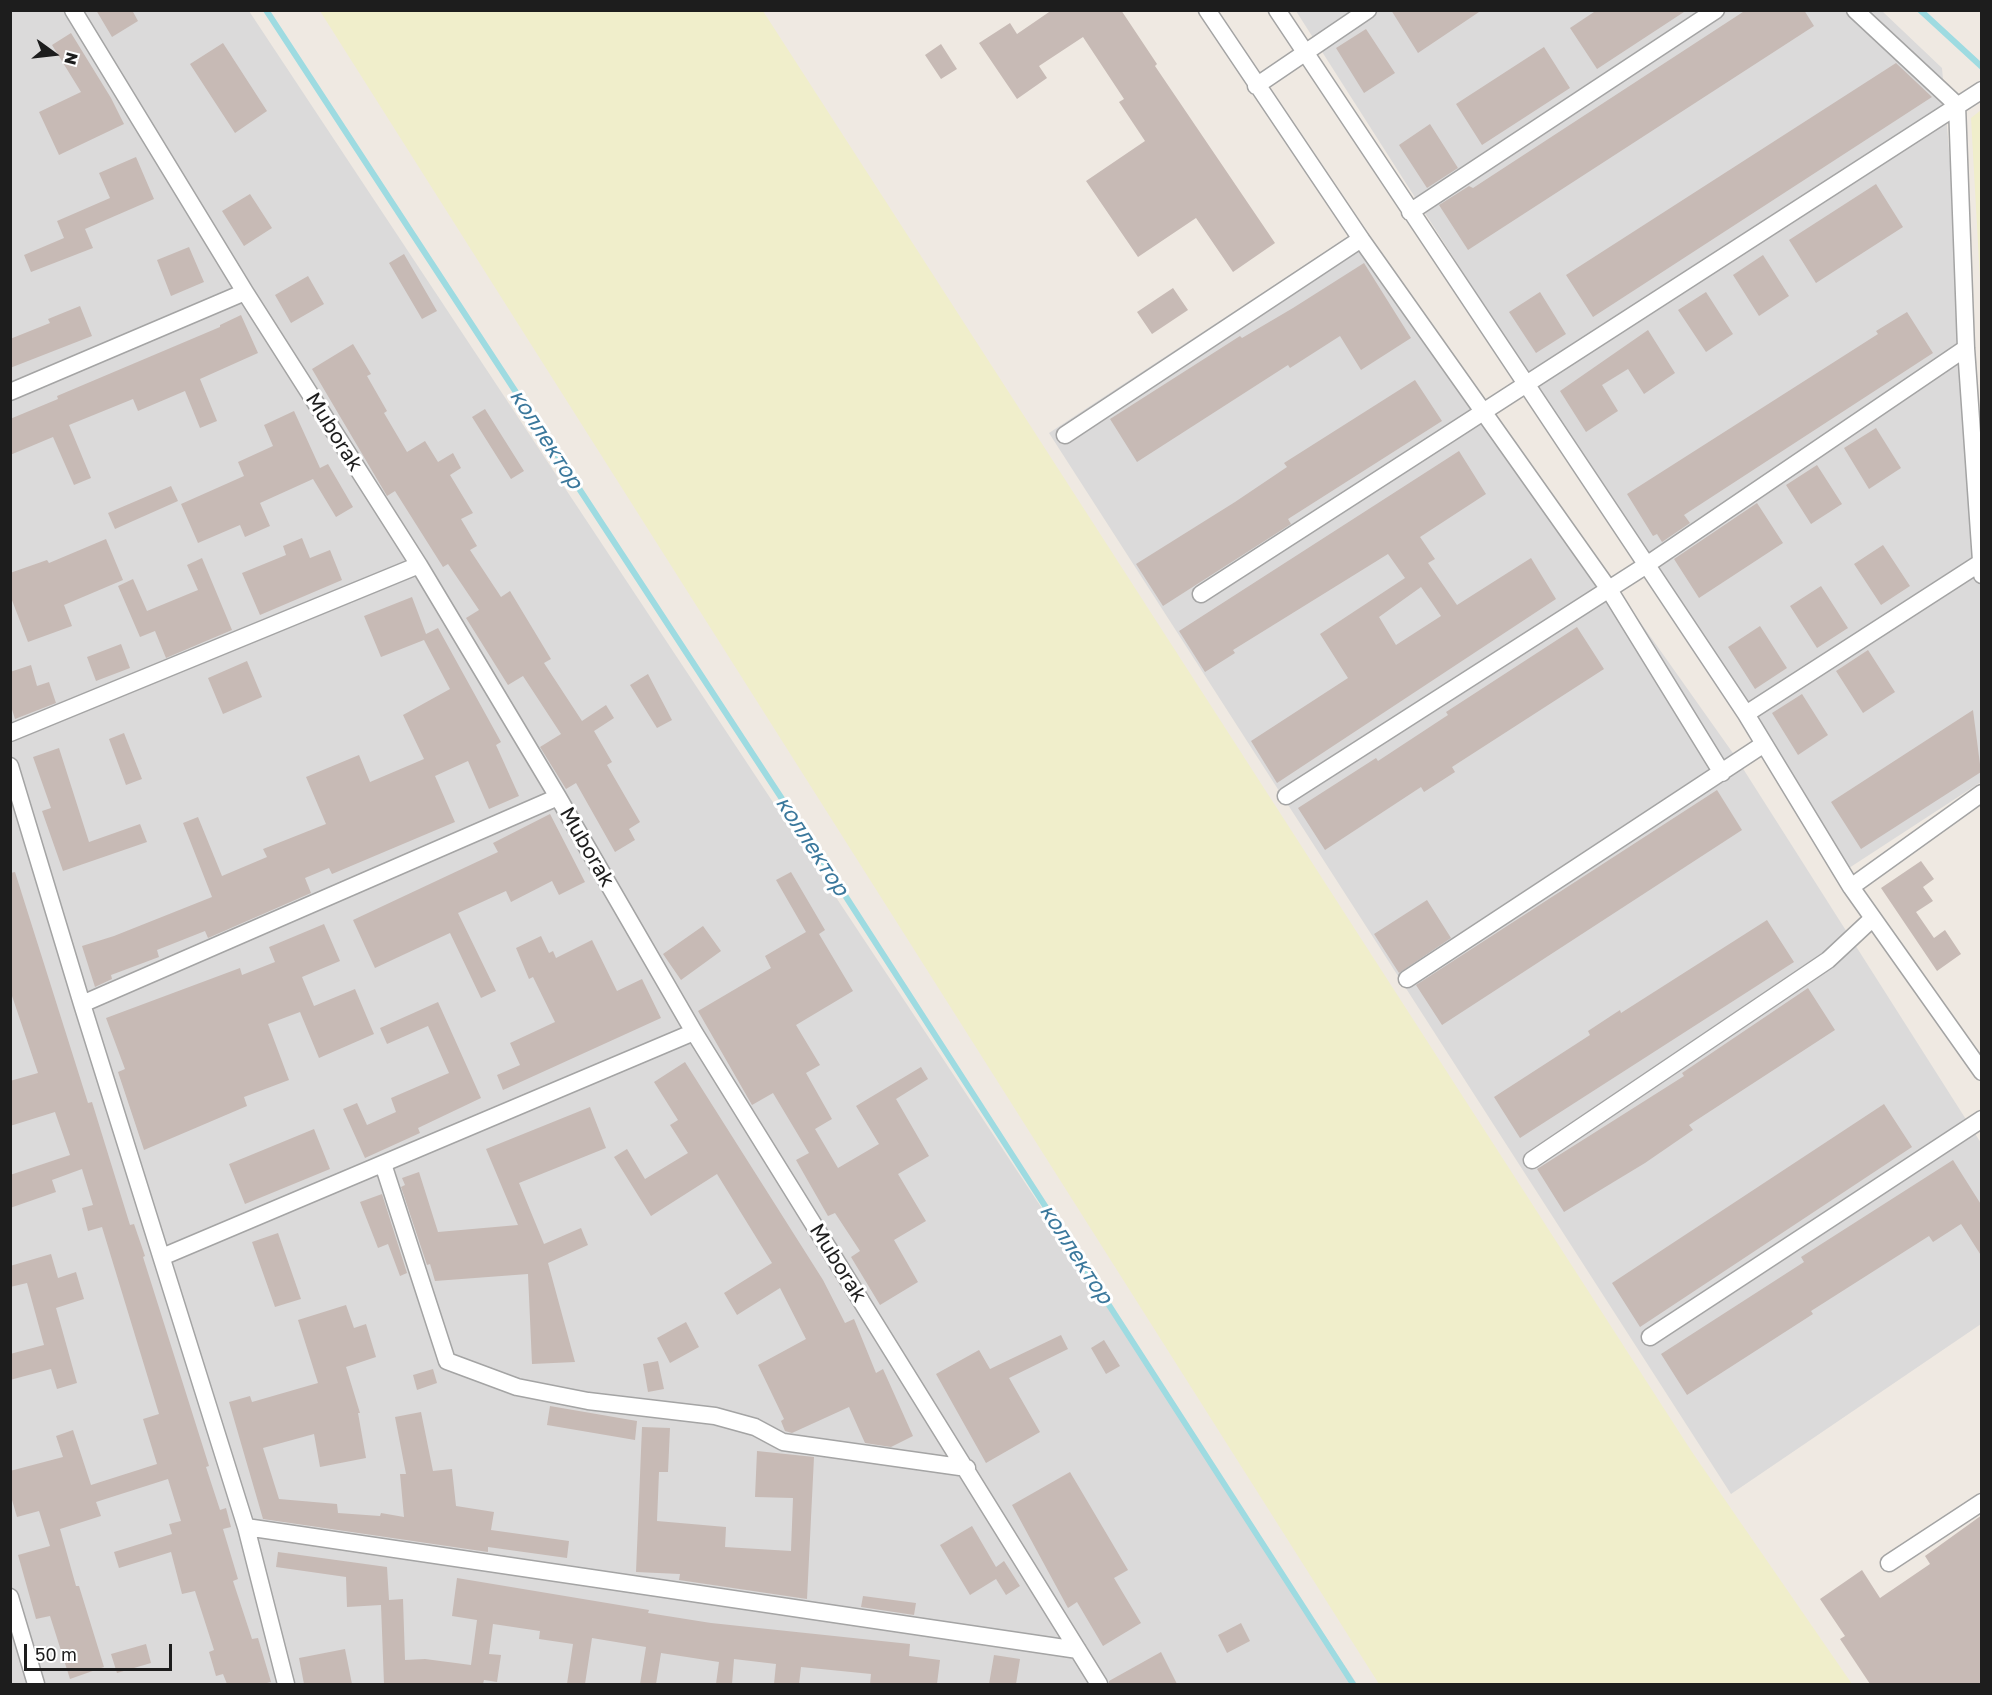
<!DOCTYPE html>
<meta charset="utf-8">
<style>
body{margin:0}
#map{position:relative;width:1992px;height:1695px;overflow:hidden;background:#efe9e2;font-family:"Golos Text",sans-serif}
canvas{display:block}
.frame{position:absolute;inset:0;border:12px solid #1d1d1d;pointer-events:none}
.north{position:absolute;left:24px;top:24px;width:60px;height:60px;-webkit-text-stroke:4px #fff;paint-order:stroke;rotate:105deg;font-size:16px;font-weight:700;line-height:24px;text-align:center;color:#1d1d1d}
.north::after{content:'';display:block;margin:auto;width:21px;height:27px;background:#1d1d1d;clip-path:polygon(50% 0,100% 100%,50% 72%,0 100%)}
.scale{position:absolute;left:24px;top:1644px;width:148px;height:27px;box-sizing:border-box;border:3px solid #1d1d1d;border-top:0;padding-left:8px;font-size:18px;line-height:21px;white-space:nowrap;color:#1d1d1d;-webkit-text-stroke:4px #fff;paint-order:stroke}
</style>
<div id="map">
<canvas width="1992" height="1695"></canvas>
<div class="frame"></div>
<div class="north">N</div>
<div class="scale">50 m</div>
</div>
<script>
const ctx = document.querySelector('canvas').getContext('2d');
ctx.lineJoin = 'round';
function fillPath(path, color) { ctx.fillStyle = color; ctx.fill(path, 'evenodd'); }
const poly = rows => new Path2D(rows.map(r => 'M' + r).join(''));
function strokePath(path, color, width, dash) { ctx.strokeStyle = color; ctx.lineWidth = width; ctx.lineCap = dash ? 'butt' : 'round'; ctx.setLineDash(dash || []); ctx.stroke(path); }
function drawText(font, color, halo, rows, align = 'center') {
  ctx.font = font + ' "Golos Text",sans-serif'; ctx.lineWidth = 6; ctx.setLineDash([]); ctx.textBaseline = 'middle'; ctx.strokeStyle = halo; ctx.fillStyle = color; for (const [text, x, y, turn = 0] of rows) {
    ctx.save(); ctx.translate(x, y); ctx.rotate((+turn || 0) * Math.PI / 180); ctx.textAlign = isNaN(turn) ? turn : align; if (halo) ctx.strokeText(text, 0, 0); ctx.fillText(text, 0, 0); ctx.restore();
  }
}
const residential = poly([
 [11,11,249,11,1357,1684,11,1684],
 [1296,11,1882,11,1942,68,1966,348,1981,491,1981,782,1849,868,1764,744],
 [1361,228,1735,756,1981,1143,1981,1324,1731,1494,1049,433]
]);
const farmland = poly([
 [320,11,763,11,1692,1452,1852,1684,1379,1684],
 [1981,110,1981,297,1971,118]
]);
const stream = poly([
 [266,10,839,886,1353,1684],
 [1920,10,1982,67]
]);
const building = poly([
 [96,10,132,10,138,21,112,37],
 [1052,10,1121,10,1157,64,1155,66,1275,243,1233,272,1196,218,1138,257,1086,181,1145,141,1119,102,1124,99,1083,37,1039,66,1047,78,1017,99,979,43,1010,23,1017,34],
 [1391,10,1482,10,1418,53],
 [1597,10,1687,10,1597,69,1570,28],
 [1746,10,1804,10,1814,26,1468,250,1439,205,1469,186,1473,188],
 [1366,29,1395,73,1364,93,1336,48],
 [71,33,111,98,124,124,59,155,39,112,81,92,52,45],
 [223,43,267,111,235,133,190,64],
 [941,44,957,69,941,79,925,55],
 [1544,47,1570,88,1482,145,1456,104],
 [1896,63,1932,97,1593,317,1566,275],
 [1430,124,1458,168,1427,188,1399,145],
 [136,157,154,199,85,229,93,248,31,272,24,255,64,238,57,221,110,198,99,173],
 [1876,184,1903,227,1816,283,1789,240],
 [250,194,272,228,244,246,222,211],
 [189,247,204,282,171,296,157,260],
 [404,254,437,311,422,319,389,263],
 [1763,255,1789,296,1759,316,1733,275],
 [1364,263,1411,338,1361,370,1340,336,1290,368,1288,365,1137,462,1110,419,1240,336,1242,338,1293,308],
 [308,276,324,304,291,323,275,295],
 [1173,288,1188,310,1152,334,1137,312],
 [1540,292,1566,334,1536,353,1509,312],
 [1706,292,1733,334,1706,352,1678,310],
 [80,306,92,336,10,368,10,339,50,323,48,319],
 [1907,312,1933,353,1684,515,1690,523,1662,542,1657,534,1653,536,1627,494,1878,334,1876,331],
 [241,315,258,353,200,379,217,421,200,428,185,391,138,411,133,399,69,425,91,478,74,485,53,437,10,455,10,419,58,399,57,396,220,327,220,325],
 [1648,330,1675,373,1644,394,1628,369,1602,385,1618,411,1586,432,1560,391],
 [353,344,371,374,367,376,387,411,384,413,407,452,425,441,438,462,453,453,461,468,450,475,473,513,461,519,477,546,470,550,501,597,510,591,551,659,544,663,582,721,606,705,614,718,594,731,612,762,607,765,640,822,629,829,635,840,615,852,576,783,566,789,540,747,561,734,523,676,508,685,466,618,479,610,448,564,443,567,395,491,387,496,312,369],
 [1415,380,1442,421,1288,519,1291,524,1163,606,1136,564,1235,502,1287,467,1284,463],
 [485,409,524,471,511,479,472,417],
 [294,411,320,468,328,464,353,507,336,517,313,479,260,503,270,526,245,537,240,525,198,543,181,504,244,476,238,462,273,446,264,425],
 [1876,428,1901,468,1869,489,1844,448],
 [1459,451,1486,494,1420,537,1435,559,1428,563,1457,605,1531,558,1556,599,1277,783,1251,741,1348,678,1320,634,1405,578,1388,554,1233,650,1235,653,1205,672,1179,631],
 [1421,587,1441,616,1396,645,1379,617],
 [1817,465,1842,504,1811,524,1786,485],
 [171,486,178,501,115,529,108,513],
 [1757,503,1783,543,1699,598,1674,559],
 [302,538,310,558,330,550,342,580,260,615,242,573,286,555,283,546],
 [106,539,123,580,64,605,72,626,28,642,10,595,10,573,47,560,49,563],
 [1883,545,1910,586,1881,605,1854,564],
 [202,558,232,630,166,658,155,631,140,637,118,586,133,579,147,611,198,590,187,565],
 [1821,586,1848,628,1817,648,1790,606],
 [412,597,426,634,438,628,501,742,496,745,519,796,489,809,468,761,435,776,455,822,332,874,329,868,305,878,311,893,208,938,205,931,157,950,159,957,111,975,112,979,95,987,82,946,114,936,212,897,183,823,198,817,222,876,267,857,263,849,326,824,306,777,359,755,370,782,424,759,403,715,450,689,424,640,381,657,364,616],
 [1760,626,1787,668,1755,689,1728,647],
 [1577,627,1604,669,1452,767,1455,772,1424,792,1421,787,1325,850,1298,808,1376,758,1378,761,1448,715,1446,712],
 [121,644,130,668,96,681,87,657],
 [1868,650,1895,692,1863,713,1836,671],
 [247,661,262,697,223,714,208,678],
 [31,665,37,686,49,682,56,703,15,719,10,703,10,672],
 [648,674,672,720,657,728,630,685],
 [1802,694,1828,735,1798,755,1772,713],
 [1973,710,1981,772,1861,849,1831,802],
 [124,733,142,779,126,785,109,739],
 [59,748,89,842,140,824,147,842,63,871,42,811,51,808,33,757],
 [1717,790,1742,830,1442,1025,1416,985],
 [550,814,585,882,559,895,552,881,511,902,506,891,458,913,496,991,481,998,450,933,375,968,353,920,498,852,493,843],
 [1921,861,1934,879,1923,887,1933,901,1916,912,1934,938,1945,930,1961,954,1937,971,1881,888],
 [15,872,88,1103,92,1102,130,1225,134,1224,145,1256,143,1257,209,1466,206,1467,220,1510,226,1508,231,1527,223,1529,238,1579,233,1581,252,1639,258,1638,271,1682,263,1684,227,1684,223,1674,216,1676,209,1652,214,1650,195,1591,182,1594,171,1552,119,1568,114,1552,172,1534,169,1524,181,1521,168,1479,96,1502,101,1516,60,1529,76,1586,79,1586,104,1667,70,1679,50,1616,36,1619,18,1555,50,1546,39,1511,17,1517,10,1493,10,1471,63,1457,56,1436,73,1430,91,1485,157,1464,143,1419,159,1414,102,1227,88,1231,82,1208,93,1205,82,1169,52,1180,56,1192,10,1208,10,1175,70,1155,55,1112,10,1126,10,1081,38,1073,10,990,10,873],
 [791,872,825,930,819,934,853,991,796,1025,820,1065,806,1073,832,1119,815,1129,838,1168,879,1144,856,1106,921,1067,928,1079,896,1099,929,1156,898,1174,926,1221,894,1240,918,1282,880,1305,851,1257,860,1251,835,1213,828,1216,796,1160,809,1153,773,1093,752,1105,698,1011,771,968,765,956,806,932,776,880],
 [1427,900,1451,938,1399,973,1374,934],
 [1767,920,1794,962,1520,1138,1494,1097,1590,1035,1588,1031,1620,1010,1621,1013],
 [324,924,340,961,302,977,314,1006,355,989,374,1034,319,1058,300,1012,268,1024,289,1080,244,1097,247,1106,144,1150,118,1072,125,1069,106,1018,240,968,242,975,275,962,269,947],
 [703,926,721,951,681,980,663,954],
 [541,936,549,953,553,951,556,958,592,940,617,991,642,979,661,1018,503,1090,497,1075,520,1065,510,1043,555,1022,533,977,529,979,516,948],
 [1808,988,1835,1030,1689,1125,1693,1130,1645,1163,1564,1212,1537,1169,1684,1076,1682,1073],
 [438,1002,481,1098,418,1128,420,1133,365,1158,343,1109,357,1103,367,1125,396,1112,391,1098,449,1073,428,1026,387,1044,380,1028],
 [685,1062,823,1280,845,1323,854,1319,876,1373,883,1369,913,1436,891,1447,865,1443,849,1407,792,1433,785,1431,781,1421,784,1419,758,1365,806,1339,780,1288,737,1315,724,1293,772,1263,717,1174,651,1216,614,1157,627,1149,645,1179,688,1153,670,1125,678,1120,654,1082],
 [1884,1104,1912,1147,1640,1327,1612,1283],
 [590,1107,606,1148,519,1183,544,1244,581,1228,588,1245,548,1263,575,1362,532,1364,528,1274,435,1281,430,1264,427,1265,401,1187,405,1185,402,1178,419,1172,438,1232,518,1225,486,1149],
 [314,1129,330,1169,245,1204,229,1164],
 [1953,1160,1982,1206,1982,1257,1961,1224,1933,1242,1929,1236,1811,1311,1813,1314,1687,1395,1661,1354,1804,1262,1801,1257],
 [382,1194,407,1273,400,1276,388,1244,378,1248,360,1202],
 [278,1233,301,1299,275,1307,252,1242],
 [51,1254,58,1278,76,1272,84,1299,56,1308,77,1383,57,1389,51,1369,10,1380,10,1354,44,1345,27,1283,10,1287,10,1266],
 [346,1305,354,1328,366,1324,376,1357,346,1367,360,1413,358,1413,366,1458,320,1467,314,1434,263,1448,279,1499,337,1504,338,1513,380,1516,381,1513,404,1517,400,1474,406,1474,395,1417,421,1412,433,1471,452,1469,456,1506,494,1512,491,1530,569,1541,567,1558,488,1547,488,1552,263,1519,229,1402,250,1396,252,1402,318,1383,298,1320],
 [686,1322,699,1347,670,1363,657,1338],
 [1061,1335,1068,1349,1009,1378,1040,1432,986,1463,936,1374,979,1350,990,1369],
 [1104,1340,1120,1366,1106,1374,1091,1348],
 [658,1361,664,1389,648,1392,643,1364],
 [433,1369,437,1383,417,1390,413,1375],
 [550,1406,637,1421,635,1440,547,1425],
 [642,1427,670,1428,668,1472,659,1472,657,1521,726,1527,725,1547,791,1551,793,1498,755,1497,757,1451,814,1457,807,1599,679,1580,680,1574,636,1572],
 [1070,1472,1128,1570,1114,1578,1141,1623,1103,1646,1077,1602,1068,1608,1012,1505],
 [1982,1515,1982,1684,1870,1684,1840,1639,1845,1636,1820,1599,1862,1570,1880,1598,1930,1564,1925,1556],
 [972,1526,996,1567,1004,1561,1020,1586,1006,1595,996,1579,970,1595,940,1545],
 [278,1552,387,1567,389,1600,403,1599,405,1660,425,1659,471,1665,477,1620,452,1616,457,1578,649,1610,648,1613,711,1623,910,1644,909,1656,940,1660,937,1684,870,1684,871,1674,801,1667,799,1684,774,1684,776,1664,734,1659,732,1684,716,1684,719,1662,661,1653,656,1684,640,1684,646,1647,592,1638,585,1684,567,1684,573,1644,539,1639,540,1631,493,1624,489,1654,501,1655,497,1682,484,1680,483,1684,384,1684,381,1605,347,1607,346,1577,276,1567],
 [863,1596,916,1603,914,1615,861,1607],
 [1241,1623,1250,1641,1227,1653,1218,1635],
 [146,1644,151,1663,117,1673,111,1654],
 [345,1649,352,1684,304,1684,299,1658],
 [1161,1652,1177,1684,1109,1684,1109,1681],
 [994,1655,1020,1659,1016,1684,989,1684]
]);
const street = poly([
 [73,10,245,292,419,565,558,797,694,1032,1099,1684],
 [1207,10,1361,239,1608,588,1722,773],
 [1277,10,1746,714,1851,887,1982,1072],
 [1855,10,1957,105,1966,348,1982,575],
 [1256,86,1368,10],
 [1410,212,1716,10],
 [10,392,245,292],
 [1065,435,1361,239],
 [1201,594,1982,90],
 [1746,714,1980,563],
 [10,733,419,565],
 [10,766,82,1004,246,1527,286,1684],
 [1286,796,1645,566,1966,348],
 [1851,887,1982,793],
 [1407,979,1764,744],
 [82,1004,558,797],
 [1532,1160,1828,960,1873,918],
 [383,1164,447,1361,517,1387,588,1401,715,1416,755,1427,783,1442,967,1468],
 [162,1257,694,1032],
 [1650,1337,1982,1119],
 [246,1527,1078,1650],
 [1889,1563,1982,1502],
 [10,1597,36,1684]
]);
const streetNames = [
 ["Muborak",334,432,58],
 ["Muborak",587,847,60],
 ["Muborak",838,1263,58]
];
const waterNames = [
 ["коллектор",546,439,57],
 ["коллектор",812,846,57],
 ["коллектор",1076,1254,57]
];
fillPath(residential, '#dbdada');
fillPath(farmland, '#f0eecb');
strokePath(stream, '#9edbe1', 6);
fillPath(building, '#c7bab5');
strokePath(street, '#a4a4a4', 19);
strokePath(street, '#fff', 16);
drawText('21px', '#1d1d1d', '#fff', streetNames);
drawText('italic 22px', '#3b789c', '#fff', waterNames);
</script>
